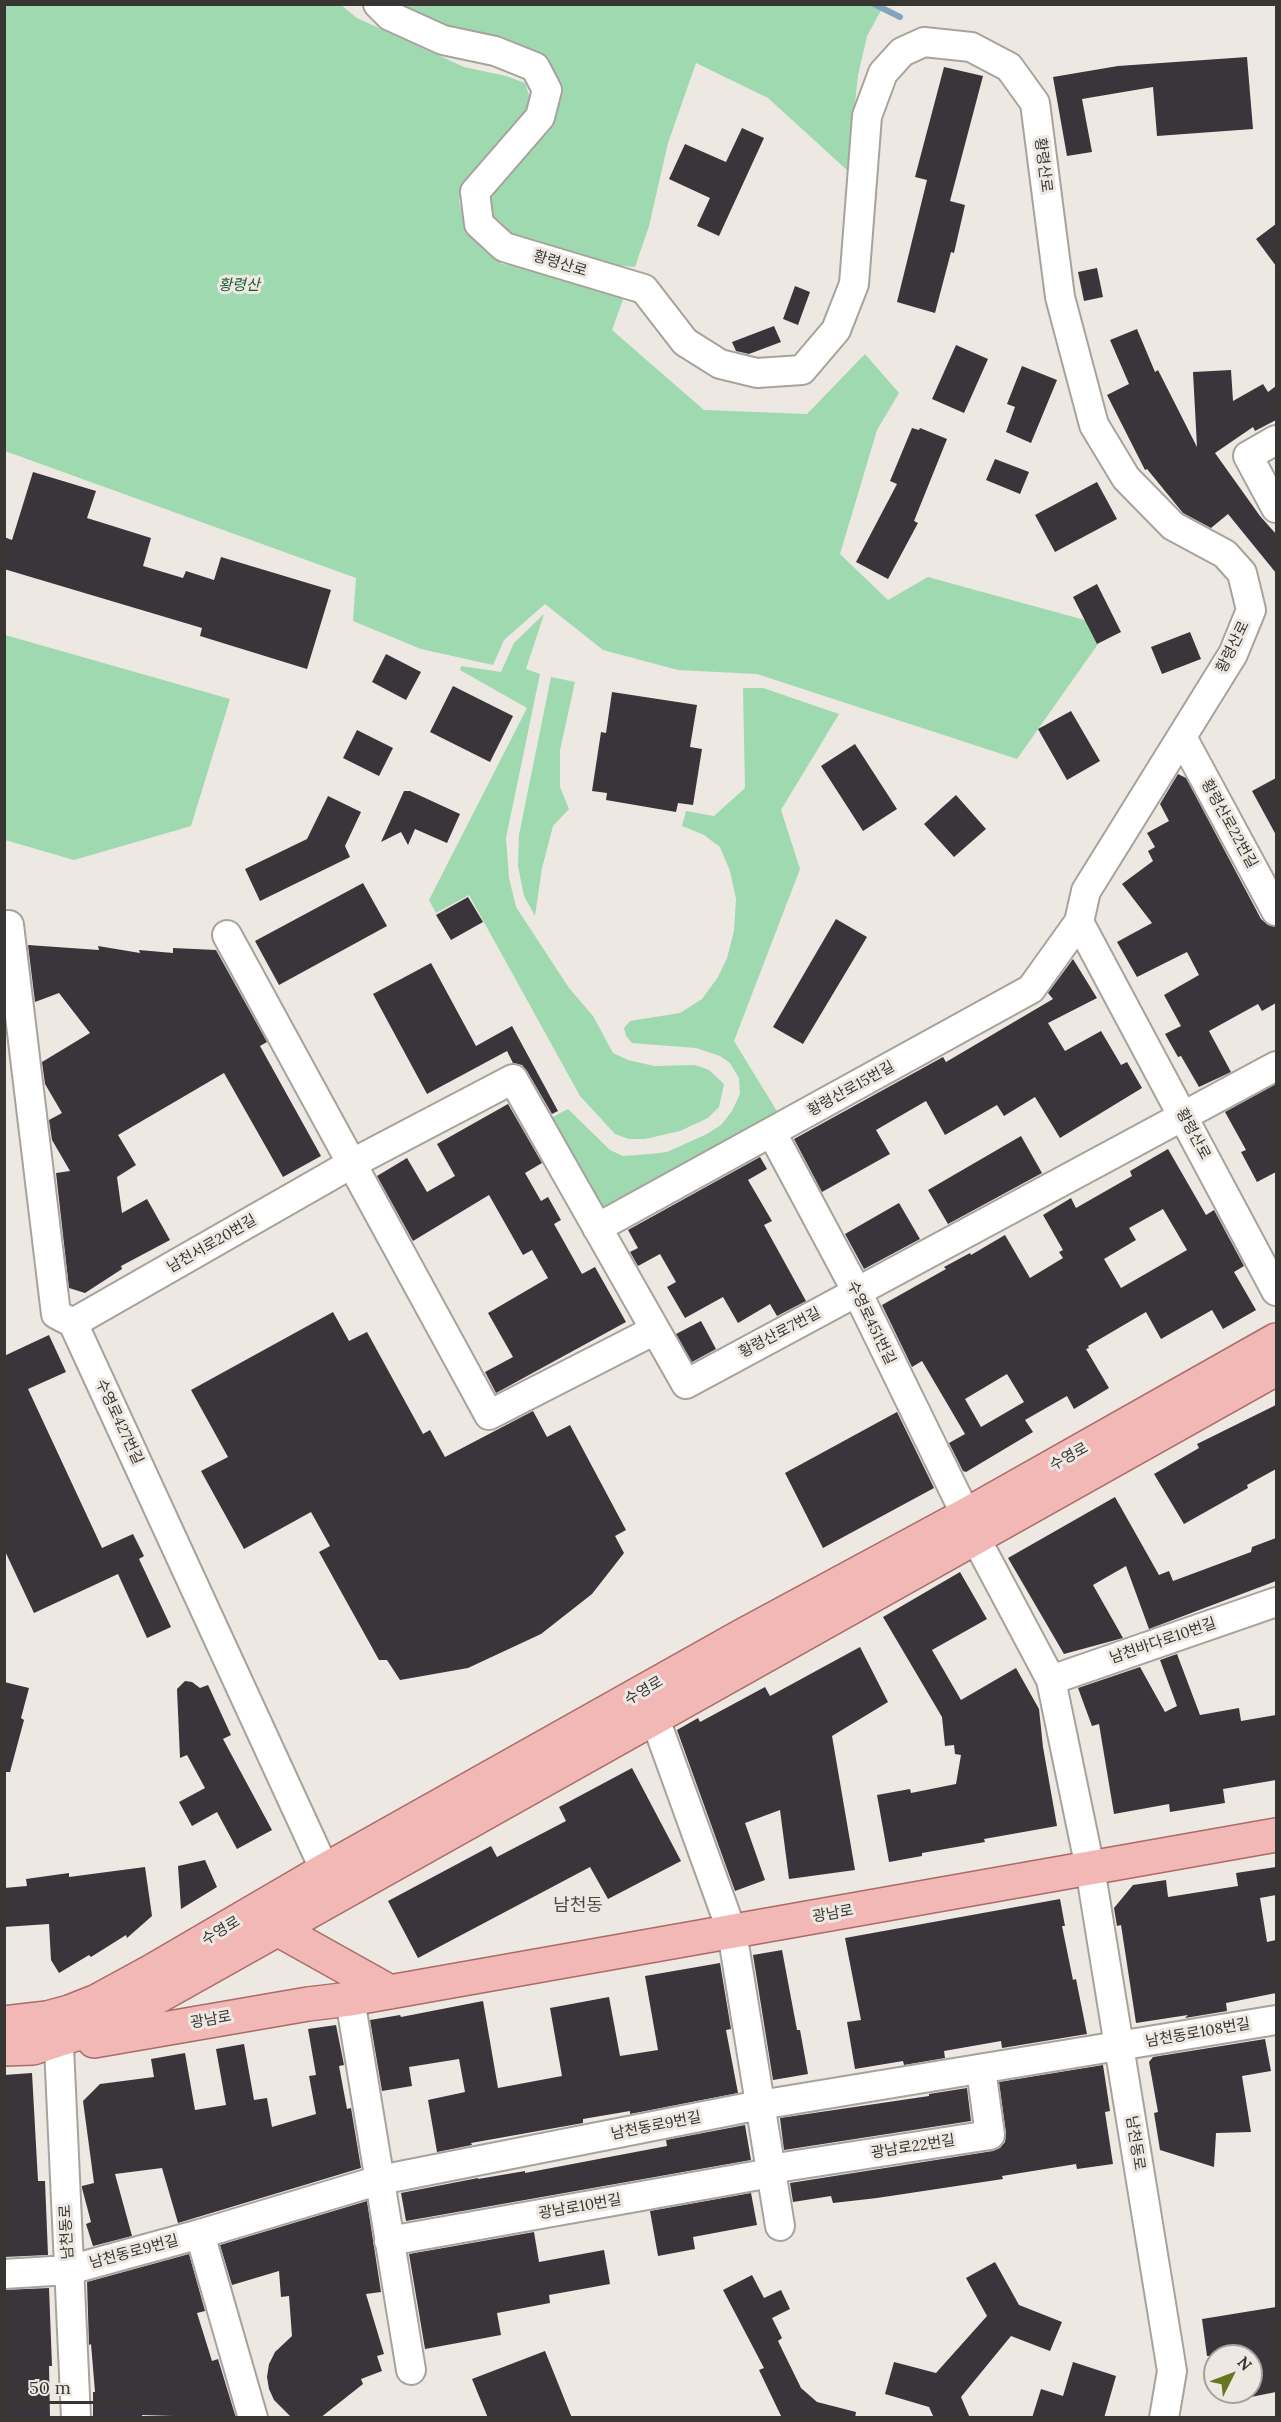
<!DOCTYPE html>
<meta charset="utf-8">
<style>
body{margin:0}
#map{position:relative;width:1281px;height:2422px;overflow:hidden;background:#ede8e2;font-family:Lora,serif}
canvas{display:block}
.frame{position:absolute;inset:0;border:6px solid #383633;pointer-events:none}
.north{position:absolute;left:1203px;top:2344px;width:60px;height:60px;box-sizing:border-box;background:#ede8e2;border:2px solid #a5a19c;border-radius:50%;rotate:48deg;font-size:16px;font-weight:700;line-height:24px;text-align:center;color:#383633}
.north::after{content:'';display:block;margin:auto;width:21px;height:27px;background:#667623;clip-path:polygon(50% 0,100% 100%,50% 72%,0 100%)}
.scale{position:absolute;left:18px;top:2377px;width:154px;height:27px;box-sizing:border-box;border:3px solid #383633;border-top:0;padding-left:8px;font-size:18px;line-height:21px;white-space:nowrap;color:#383633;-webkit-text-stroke:4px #ede8e2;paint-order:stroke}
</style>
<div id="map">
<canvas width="1281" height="2422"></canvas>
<div class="frame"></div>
<div class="north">N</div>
<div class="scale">50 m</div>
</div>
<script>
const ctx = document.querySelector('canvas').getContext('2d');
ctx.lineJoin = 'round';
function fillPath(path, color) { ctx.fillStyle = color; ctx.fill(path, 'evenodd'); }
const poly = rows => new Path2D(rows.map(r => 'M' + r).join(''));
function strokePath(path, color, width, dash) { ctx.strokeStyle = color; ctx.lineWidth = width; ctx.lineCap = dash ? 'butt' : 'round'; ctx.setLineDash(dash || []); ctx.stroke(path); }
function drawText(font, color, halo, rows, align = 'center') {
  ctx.font = font + ' Lora,"Noto Sans KR",serif'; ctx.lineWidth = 6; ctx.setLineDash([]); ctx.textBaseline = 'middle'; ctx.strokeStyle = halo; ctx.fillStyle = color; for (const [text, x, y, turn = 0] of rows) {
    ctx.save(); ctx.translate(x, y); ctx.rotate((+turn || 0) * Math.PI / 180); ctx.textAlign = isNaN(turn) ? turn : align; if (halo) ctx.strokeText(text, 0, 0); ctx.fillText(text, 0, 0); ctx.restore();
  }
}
const green = poly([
 [4,5,341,5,357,18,464,67,506,76,525,83,533,106,513,124,487,162,467,181,459,200,465,228,482,248,502,264,542,267,626,291,612,330,704,410,807,414,865,354,899,393,877,430,840,554,888,600,928,577,1110,627,1017,759,757,674,678,670,603,650,545,604,504,640,493,665,421,649,353,621,356,578,5,451],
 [404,5,884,5,867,36,858,75,848,171,768,98,696,63,668,143,649,226,635,267,600,264,526,242,502,228,488,209,492,187,510,174,538,128,554,111,561,82,541,60,509,41,465,33,422,16],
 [544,614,526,669,540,674,506,838,509,878,516,907,569,988,593,1016,613,1053,628,1060,654,1066,695,1065,709,1070,724,1084,719,1107,708,1118,680,1131,645,1139,629,1139,615,1134,580,1096,469,895,436,913,429,900,527,708,460,670,461,666,501,672,514,643],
 [5,635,230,699,191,826,74,860,5,840],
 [551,677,575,682,560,750,560,787,569,809,553,826,542,868,535,916,524,896,518,866,519,835],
 [743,688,763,688,839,714,781,810,800,869,734,1041,783,1121,611,1216,595,1211,547,1120,568,1109,610,1150,623,1156,650,1154,667,1152,707,1134,721,1125,732,1111,740,1094,739,1078,730,1063,720,1056,696,1048,632,1043,626,1036,624,1028,630,1021,680,1013,702,999,718,977,727,958,734,931,736,899,730,871,720,847,704,835,682,826,686,811,714,816,745,788]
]);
const stream = poly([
 [874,4,900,17]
]);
const building = poly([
 [1247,57,1253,129,1157,136,1153,87,1082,99,1092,152,1067,156,1053,77,1118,66],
 [944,67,983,76,950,201,965,205,954,253,951,252,935,313,897,302,927,180,915,177],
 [742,128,764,138,719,236,697,226,710,198,669,179,685,144,726,162],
 [1276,224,1276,266,1256,239],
 [1097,268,1103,297,1084,301,1078,272],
 [795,286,810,292,798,325,783,319],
 [774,326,781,342,749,354,736,351,732,342],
 [1137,329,1155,372,1158,370,1197,447,1193,372,1231,370,1233,401,1263,384,1268,392,1276,386,1276,420,1255,431,1253,427,1215,453,1260,516,1276,534,1276,573,1228,514,1211,528,1183,513,1147,469,1145,470,1107,395,1129,384,1110,340],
 [956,345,988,359,964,413,932,399],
 [1022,366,1057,380,1031,443,1006,432,1015,407,1007,404],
 [912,428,919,430,920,428,947,439,914,521,918,523,888,579,856,562,897,484,890,481],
 [995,459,1029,472,1020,494,986,480],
 [33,472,96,491,87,518,151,538,143,566,183,578,186,571,214,580,221,557,331,590,307,669,200,636,202,628,4,569,4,537,12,540],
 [1097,482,1117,519,1055,552,1035,515],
 [1097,584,1121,632,1097,644,1073,597],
 [1190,632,1201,659,1162,674,1151,647],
 [386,654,421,672,406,700,372,682],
 [453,686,513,716,490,762,430,732],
 [612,692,697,705,690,747,702,749,693,805,678,803,676,812,606,800,607,793,592,791,601,732,606,733],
 [1071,711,1100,761,1067,780,1038,729],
 [357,730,393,748,379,776,343,758],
 [855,744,897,809,863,831,821,766],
 [1178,774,1186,778,1261,919,1268,925,1276,927,1276,1003,1262,1011,1258,1004,1209,1031,1231,1072,1199,1087,1181,1056,1178,1057,1165,1034,1181,1026,1164,995,1199,975,1187,952,1137,977,1117,942,1152,923,1122,884,1153,861,1148,851,1155,847,1147,833,1169,821,1160,804],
 [1276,778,1276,835,1252,791],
 [404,791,410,791,460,814,447,843,415,829,408,845,401,832,381,842],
 [956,795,986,829,954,857,924,824],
 [328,796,361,812,345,846,350,857,260,901,245,869,307,839],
 [363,883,387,926,279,985,255,941],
 [468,897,483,922,451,940,436,915],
 [836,919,867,937,803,1044,773,1027],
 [28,945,99,950,98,946,140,953,139,950,173,953,173,948,216,950,267,1042,260,1046,321,1156,283,1177,224,1073,118,1135,136,1165,117,1177,122,1213,147,1199,170,1240,121,1266,122,1269,85,1293,69,1288,56,1173,70,1171,52,1140,49,1120,62,1113,45,1084,42,1062,90,1033,59,993,35,1002],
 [1073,959,1097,998,1048,1023,1065,1051,1101,1031,1121,1065,1127,1062,1142,1088,1060,1138,1035,1097,1004,1116,997,1105,945,1135,926,1101,876,1130,890,1154,822,1192,794,1139,943,1057,946,1062,1053,999,1048,993],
 [431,963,476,1046,512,1026,558,1111,552,1114,527,1071,522,1065,513,1063,507,1051,427,1094,373,994],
 [1276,1084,1276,1172,1257,1182,1241,1152,1246,1150,1225,1112],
 [508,1104,542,1163,525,1173,541,1201,548,1197,561,1220,554,1224,582,1274,595,1267,626,1322,496,1393,485,1372,513,1357,488,1313,548,1278,532,1250,523,1255,489,1195,413,1241,377,1176,407,1158,427,1192,455,1176,437,1144],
 [1021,1136,1042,1173,948,1224,928,1190],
 [1168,1149,1206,1215,1214,1210,1244,1266,1234,1272,1256,1310,1223,1329,1212,1310,1161,1339,1146,1312,1088,1346,1089,1348,1086,1349,1109,1388,1074,1409,1067,1396,1025,1420,1033,1432,966,1472,963,1471,949,1443,965,1434,922,1361,912,1367,882,1305,946,1269,944,1267,970,1253,971,1255,1005,1235,1030,1278,1063,1258,1059,1252,1063,1250,1043,1215,1071,1198,1076,1208,1132,1176,1130,1171],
 [1163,1209,1187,1250,1121,1288,1104,1259,1136,1240,1129,1228],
 [1007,1374,1024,1402,981,1427,965,1399],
 [760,1157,767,1169,748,1180,772,1221,764,1225,806,1301,777,1316,770,1304,738,1323,723,1297,685,1318,667,1287,676,1282,660,1254,638,1266,630,1252,638,1248,628,1230],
 [899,1203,920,1239,864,1269,845,1234],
 [333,1312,349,1341,367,1332,423,1434,430,1430,445,1457,533,1411,547,1437,570,1425,626,1530,615,1536,624,1553,592,1594,541,1634,468,1668,400,1680,387,1660,379,1660,319,1552,330,1546,311,1512,244,1549,201,1471,228,1457,191,1390],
 [701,1321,716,1349,692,1362,676,1334],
 [49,1335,66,1372,28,1389,102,1548,133,1534,144,1556,139,1559,171,1627,147,1638,118,1574,34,1613,4,1549,4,1356],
 [1276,1405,1276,1469,1247,1485,1248,1488,1184,1524,1154,1474,1199,1448,1197,1444],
 [897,1412,934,1488,823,1548,785,1473],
 [1115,1497,1159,1575,1169,1571,1173,1581,1251,1552,1252,1547,1276,1538,1276,1581,1149,1629,1126,1566,1093,1585,1123,1638,1064,1654,1008,1558],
 [960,1572,987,1619,932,1650,961,1700,1016,1668,1039,1709,1043,1747,1057,1826,984,1839,985,1842,922,1853,922,1856,889,1862,877,1795,910,1789,911,1793,956,1784,961,1755,955,1754,954,1745,945,1746,942,1717,883,1617],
 [860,1647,888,1702,832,1736,855,1870,789,1879,780,1810,745,1823,765,1880,735,1891,677,1730,698,1718,700,1722,765,1687,770,1696],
 [1177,1654,1200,1715,1239,1708,1241,1721,1276,1715,1276,1780,1223,1789,1225,1803,1170,1812,1169,1804,1114,1814,1099,1724,1092,1726,1078,1688,1140,1667,1165,1712,1177,1706,1160,1660],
 [185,1681,192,1682,200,1688,208,1685,231,1735,223,1739,272,1830,237,1849,217,1812,192,1826,179,1802,205,1788,187,1755,180,1758,177,1689],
 [4,1682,29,1688,21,1718,24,1720,10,1772,4,1772],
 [632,1768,681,1861,608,1899,590,1867,418,1958,388,1901,491,1846,497,1857,566,1821,559,1807],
 [205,1860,217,1887,181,1909,178,1866],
 [145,1867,152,1916,127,1938,126,1935,91,1957,89,1955,59,1973,51,1960,49,1924,4,1927,4,1888,27,1886,26,1879,69,1873,69,1877],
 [1276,1867,1276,1895,1260,1898,1267,1942,1276,1940,1276,1993,1226,2003,1227,2011,1185,2018,1188,2015,1136,2023,1121,1925,1117,1926,1114,1908,1133,1885,1166,1880,1168,1897,1238,1886,1236,1873],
 [1060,1899,1065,1926,1062,1926,1073,1980,1076,1979,1087,2034,1002,2048,1001,2041,944,2051,945,2058,904,2065,903,2061,855,2069,847,2022,861,2020,845,1938],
 [782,1950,797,2030,800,2030,808,2074,773,2080,753,1955],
 [720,1963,731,2029,726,2030,738,2093,630,2114,630,2111,583,2119,583,2123,471,2143,472,2145,437,2152,428,2100,465,2092,459,2059,409,2067,412,2086,382,2091,370,2020,400,2015,401,2017,483,2001,498,2088,562,2076,550,2008,609,1997,620,2056,658,2050,645,1976],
 [336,2025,344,2065,339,2066,347,2109,351,2108,361,2168,178,2223,162,2168,115,2174,132,2236,93,2246,86,2224,91,2222,82,2188,82,2186,94,2183,83,2101,100,2084,154,2077,151,2059,185,2053,195,2110,226,2105,216,2049,244,2044,254,2100,267,2098,272,2127,316,2114,309,2076,316,2075,308,2029],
 [1265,2039,1271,2071,1242,2076,1251,2132,1216,2133,1214,2167,1160,2150,1154,2113,1158,2112,1149,2062,1153,2057],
 [1103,2065,1110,2111,1105,2112,1113,2164,1077,2169,1076,2164,1002,2176,1003,2179,877,2198,833,2203,831,2196,793,2202,790,2183,993,2151,1000,2148,1005,2142,1006,2133,999,2082],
 [32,2073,38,2181,45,2181,48,2255,4,2257,4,2075],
 [967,2088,971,2121,784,2150,780,2118,929,2096,929,2094],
 [745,2125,751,2160,406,2221,401,2193,478,2178,478,2179,525,2171,525,2173,667,2146,666,2140],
 [751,2193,757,2225,693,2237,695,2249,658,2256,650,2211],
 [367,2201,381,2292,366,2294,384,2354,377,2356,382,2371,361,2379,363,2384,320,2418,292,2418,274,2400,269,2389,267,2377,269,2364,275,2352,292,2336,289,2296,281,2297,279,2271,232,2285,220,2245],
 [534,2232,539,2262,604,2250,610,2284,549,2295,550,2303,497,2313,501,2335,425,2349,409,2254],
 [189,2254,205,2311,197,2313,212,2361,218,2359,236,2418,142,2415,142,2418,93,2418,93,2392,95,2392,91,2344,89,2345,87,2282],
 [995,2262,1019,2305,1062,2322,1050,2351,1011,2336,961,2397,970,2418,934,2418,929,2407,885,2394,894,2362,936,2373,987,2316,966,2278],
 [752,2275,764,2298,781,2290,790,2309,772,2318,782,2338,778,2341,801,2388,817,2402,856,2412,855,2418,782,2418,759,2370,764,2368,723,2290],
 [49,2288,52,2366,49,2366,50,2418,4,2418,4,2387,6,2387,4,2290],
 [1276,2307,1276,2392,1251,2397,1251,2356,1207,2356,1202,2319],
 [545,2351,572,2418,488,2418,472,2379],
 [1073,2362,1116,2376,1104,2418,1032,2418,1041,2389,1063,2396]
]);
const minor = poly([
 [378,4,390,16,443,40,495,51,535,67,547,90,540,117,475,192,479,224,504,247,644,289,685,342,720,364,757,373,802,370,836,330,854,284,867,116,883,73,902,52,924,42,971,47,1009,67,1035,103,1060,297,1094,425,1126,478,1173,526,1225,554,1242,573,1251,610,1233,654,1086,891,1079,922,1276,1291],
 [1276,440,1248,456,1276,508],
 [1182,737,1276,911],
 [9,925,56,1314,73,1323,334,1890],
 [227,935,489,1415,655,1330],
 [772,1133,857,1292,966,1515],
 [597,1228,1031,989,1079,922],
 [73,1323,351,1164,513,1079,686,1384,1276,1066],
 [975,1537,1051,1680,1090,1868,1172,2371,1164,2418],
 [1051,1680,1276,1602],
 [654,1716,732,1932,780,2226],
 [350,1999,411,2370],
 [59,2047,76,2418],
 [770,2169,990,2135,981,2069],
 [200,2234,253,2418],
 [389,2241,771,2173],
 [4,2274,69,2270,200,2234,380,2180,760,2105,1276,2020]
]);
const major = poly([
 [263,1921,390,1992],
 [4,2023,47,2018,69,2012,97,2001,152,1971,325,1870,742,1636,966,1515,1276,1340],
 [94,2041,308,2004,350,1999,1276,1835],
 [4,2049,33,2048,107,2024,132,2011,1276,1369]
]);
const streetNames = [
 ["황령산로",1043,165,83],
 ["황령산로",560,264,17],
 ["황령산로",1233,647,-64],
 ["황령산로22번길",1229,824,61],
 ["황령산로15번길",851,1089,-29],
 ["황령산로",1193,1134,62],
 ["남천서로20번길",212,1244,-30],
 ["수영로451번길",871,1323,64],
 ["황령산로7번길",780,1333,-28],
 ["수영로427번길",119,1422,65],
 ["수영로",1069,1457,-29],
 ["남천바다로10번길",1163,1641,-19],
 ["수영로",644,1691,-30],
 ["광남로",833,1914,-10],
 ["수영로",221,1931,-31],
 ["광남로",211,2020,-10],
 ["남천동로108번길",1198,2033,-10],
 ["남천동로9번길",656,2126,-11],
 ["남천동로",1135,2143,81],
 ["광남로22번길",913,2147,-9],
 ["광남로10번길",580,2207,-10],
 ["남천동로",67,2232,-93],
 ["남천동로9번길",134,2252,-15]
];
const parkNames = [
 ["황령산",239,286]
];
const quarterNames = [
 ["남천동",578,1906]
];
fillPath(green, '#9fd9b0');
strokePath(stream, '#81a5be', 6);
fillPath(building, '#3a353b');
strokePath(minor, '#a7a39c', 32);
strokePath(major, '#ab6b67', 36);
strokePath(minor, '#fff', 28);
strokePath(major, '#f2b8b5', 33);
drawText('15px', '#383633', '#ede8e2', streetNames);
drawText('italic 15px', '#185b35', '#ede8e2', parkNames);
drawText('18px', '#4b4742', '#ede8e2', quarterNames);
</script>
